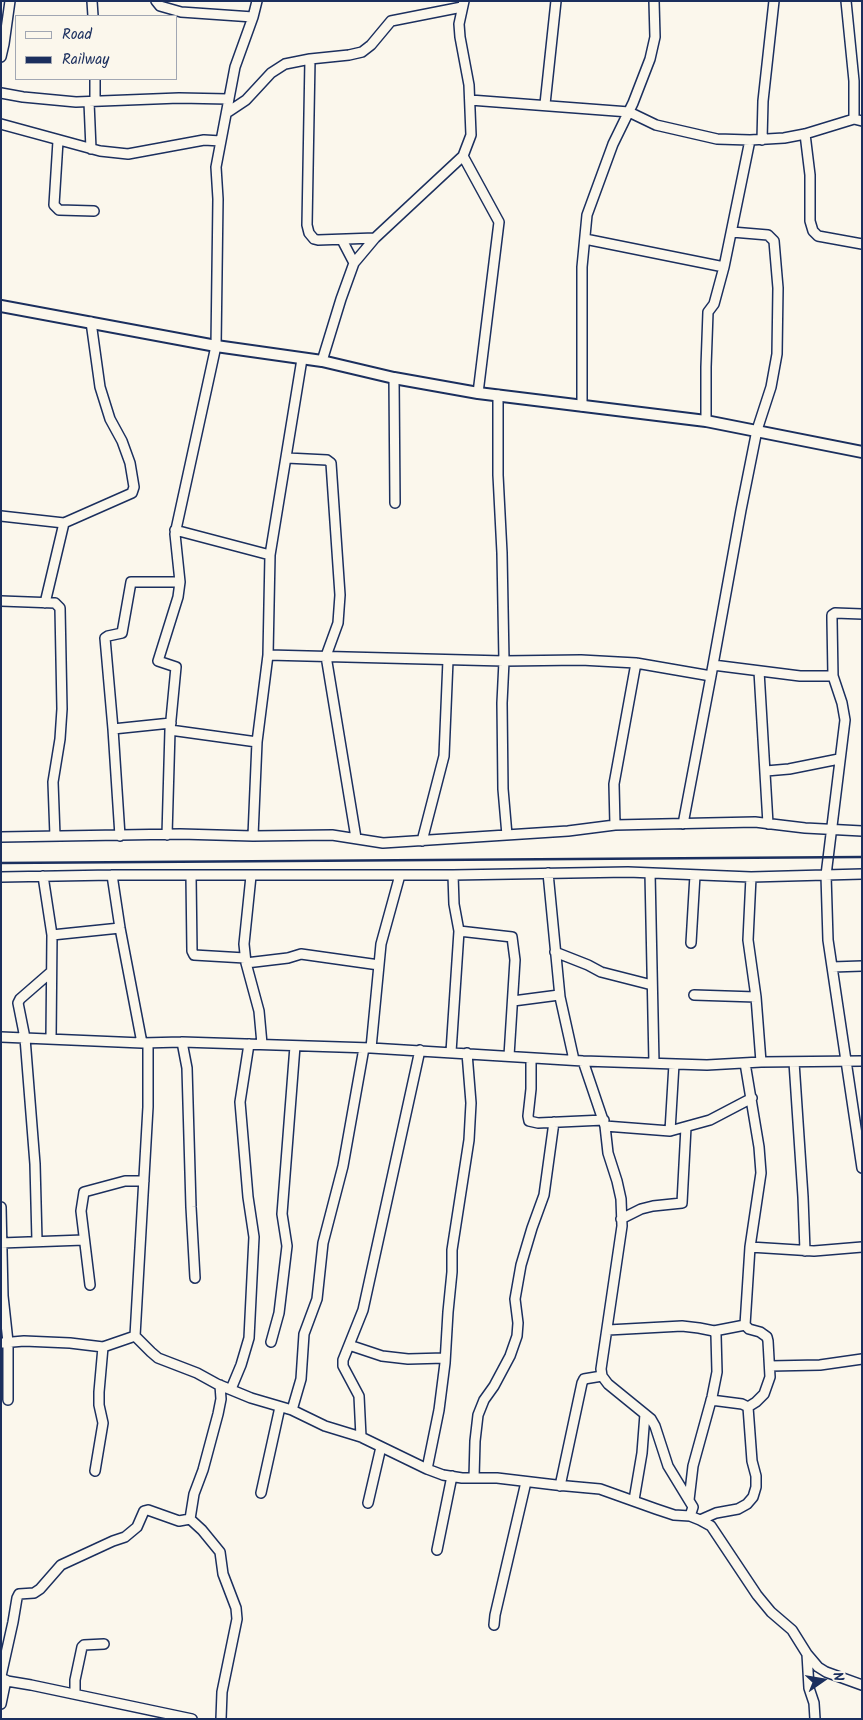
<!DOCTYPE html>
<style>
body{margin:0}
#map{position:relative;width:863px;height:1720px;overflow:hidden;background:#fbf7ec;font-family:Kalam,sans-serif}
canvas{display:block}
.frame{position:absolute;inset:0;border:2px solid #1b2f5e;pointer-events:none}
.legend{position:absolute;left:15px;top:15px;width:162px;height:65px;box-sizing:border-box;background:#fbf7ec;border:1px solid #a1a7b3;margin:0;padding:6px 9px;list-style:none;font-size:15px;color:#1b2f5e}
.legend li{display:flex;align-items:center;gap:10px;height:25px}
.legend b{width:25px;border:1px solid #a1a7b3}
.north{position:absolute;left:798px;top:1655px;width:50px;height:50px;-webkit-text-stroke:4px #fbf7ec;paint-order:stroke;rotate:77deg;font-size:14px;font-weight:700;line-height:20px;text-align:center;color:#1b2f5e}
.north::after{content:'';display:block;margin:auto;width:18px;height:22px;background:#1b2f5e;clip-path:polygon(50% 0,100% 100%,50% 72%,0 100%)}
</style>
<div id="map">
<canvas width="863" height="1720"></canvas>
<div class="frame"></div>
<ul class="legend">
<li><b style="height:6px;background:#fbf7ec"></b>Road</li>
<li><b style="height:6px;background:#1b2f5e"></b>Railway</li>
</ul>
<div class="north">N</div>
</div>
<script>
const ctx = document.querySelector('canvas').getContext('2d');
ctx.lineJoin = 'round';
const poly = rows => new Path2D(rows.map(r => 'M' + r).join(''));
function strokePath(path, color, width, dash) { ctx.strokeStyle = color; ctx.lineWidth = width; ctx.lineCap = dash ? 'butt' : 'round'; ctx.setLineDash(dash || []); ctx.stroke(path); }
const minor = poly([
 [92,1,93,16],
 [156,1,160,6,181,12,253,17],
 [846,1,854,81,854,119],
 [1,57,4,44,10,1],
 [310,59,307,225,309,233,314,239,318,240,375,238],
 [95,79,95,101],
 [1,93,23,97,76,102,179,98,228,99],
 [470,100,629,112,656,125,717,139,750,140,784,138,805,134,854,119,862,121],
 [89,102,91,149],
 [545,104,556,1],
 [228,112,246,100,271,73,285,64,310,59,349,55,362,52,371,45,391,21,462,7],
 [1,124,100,151,128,154,204,140,221,141],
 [805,134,810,175,810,221,813,231,818,236,862,244],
 [762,140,763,101,774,1],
 [58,141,54,205,59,210,94,211],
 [463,156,499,222,478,393],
 [585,239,724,267,750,140],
 [342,240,354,263],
 [322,361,341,299,354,263,375,238,463,156,471,135,469,85,460,37,459,24,464,1],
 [394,378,395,503],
 [498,395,498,475,502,553,504,661,502,703,503,789,507,835],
 [582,406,582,267,587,215,613,144,633,103,650,59,655,37,654,1],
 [706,421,706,367,708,312,714,304,724,267],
 [287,458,327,460,331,463,340,595,338,623,326,656,356,838],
 [1,516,64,523,132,493,134,487,130,463,122,441,110,419,100,387,91,322],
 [175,530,270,555],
 [1,601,55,603,60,608,62,709,60,739,53,782,55,836],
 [45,603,64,523],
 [862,614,835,613,832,615,832,620,833,676,842,703,845,720,826,875,828,940,862,1168],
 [268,655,504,661,581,660,636,663,711,676],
 [713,665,800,676,833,676],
 [759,671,768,824],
 [113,729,171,723],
 [170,730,257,742],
 [766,771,789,769,839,759],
 [683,824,711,676,741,510,757,430,771,387,777,354,778,288,774,241,768,235,732,232],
 [615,825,614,784,636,663],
 [167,835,170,730,176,667,158,661,178,597,180,582,175,534,216,346,218,199,216,167,235,67,253,17,257,1],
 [120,836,113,729,105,638,108,636,122,633,131,582,180,582],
 [253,836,257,742,268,655,270,555,302,359],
 [1,837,180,834,253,836,332,835,383,843,568,831,615,825,755,822,805,828,862,831],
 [422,841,444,756,448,660],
 [548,873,560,997,574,1060],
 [650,873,654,1063],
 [112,875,120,928,142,1043],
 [43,876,52,935,51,1039],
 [191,876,192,951,194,955,245,958],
 [251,876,244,944,246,963,259,1011,262,1044],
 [1,877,112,875,453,875,628,872,751,877,862,874],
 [751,877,748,940,756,997,761,1062],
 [459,931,512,937,515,960,509,1056],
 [52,935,120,928],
 [691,943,695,875],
 [555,952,588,965,601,972,652,985],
 [246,963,288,958,301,954,379,965],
 [832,967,862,966],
 [694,995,756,997],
 [513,1001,559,995],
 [1,1037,142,1043,182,1042,371,1048,583,1061,707,1065,761,1062,862,1061],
 [182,1042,187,1068,191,1207,195,1278],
 [148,1043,148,1107,135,1336,151,1352,158,1358,197,1373,217,1384,251,1398,292,1410,325,1426,361,1437,427,1469,443,1475,462,1478,497,1478,556,1485,600,1489,656,1509,674,1515,690,1516,700,1520,711,1526,757,1595,771,1612,792,1630,807,1654,818,1667,826,1672,862,1685],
 [371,1048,381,944,400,875],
 [451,1052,459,931,454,904,453,875],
 [531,1058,531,1089,528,1116,529,1121,538,1123,604,1120],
 [583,1061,605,1126,608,1153,617,1181,621,1199,622,1226,601,1369,602,1376,608,1384,651,1419,655,1426,668,1466,693,1507,690,1516],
 [794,1062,803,1197,805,1251],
 [605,1126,670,1131,710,1120,752,1098],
 [670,1131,674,1064],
 [1,1207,3,1296,8,1342,8,1400],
 [621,1219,641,1209,653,1206,682,1203,686,1127],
 [37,1241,35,1164,25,1038,18,1003,20,999,51,972],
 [1,1243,84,1240],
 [750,1247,814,1251,862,1247],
 [90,1285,81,1211,84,1192,125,1181,144,1181],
 [745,1325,750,1247,761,1173,759,1147,745,1063],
 [608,1330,682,1326,699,1328,714,1331,745,1325,749,1329,760,1332,767,1337,768,1341,770,1377,764,1394,756,1402,748,1407],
 [271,1342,279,1313,287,1246,282,1214,295,1046],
 [1,1343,24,1341,70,1343,103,1347,135,1336],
 [349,1345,382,1356,408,1359,445,1358],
 [770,1366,820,1365,862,1359],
 [231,1389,241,1365,249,1338,254,1237,248,1197,240,1102,249,1044],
 [711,1400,742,1404,748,1407],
 [292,1410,301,1379,304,1334,317,1299,323,1243,343,1166,364,1048],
 [361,1437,359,1396,343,1366,343,1360,363,1310,420,1050],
 [427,1469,439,1410,445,1363,448,1312,452,1272,452,1250,469,1140,471,1103,467,1053],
 [95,1471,103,1423,99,1405,99,1392,103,1347],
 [474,1478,475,1441,478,1415,484,1400,494,1386,510,1356,517,1336,518,1323,515,1299,521,1265,532,1228,544,1195,554,1122],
 [560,1486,582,1383,584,1379,602,1376],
 [261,1493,280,1407],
 [634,1500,642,1453,645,1414],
 [689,1500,693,1466,712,1397,717,1372,716,1335,714,1331],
 [368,1503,381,1447],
 [190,1519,202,1530,220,1552,223,1574,236,1608,237,1619,222,1692,221,1719],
 [190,1519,194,1494,203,1470,218,1414,221,1399,220,1385],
 [700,1520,716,1513,738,1509,747,1504,753,1497,756,1487,756,1476,752,1461,748,1407],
 [437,1550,452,1476],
 [494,1625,495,1615,526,1482],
 [807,1654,809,1688,814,1703,815,1719],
 [1,1676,13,1622,17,1598,19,1594,34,1593,40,1589,61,1565,113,1541,125,1537,137,1527,144,1511,148,1510,179,1521,190,1519],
 [1,1680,31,1685,192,1719],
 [75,1694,75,1680,82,1647,84,1645,104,1644],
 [1,1704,6,1680]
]);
const tertiary = poly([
 [1,306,216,346,322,361,394,378,478,393,706,421,862,452]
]);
const rail = poly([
 [1,863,862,857]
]);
strokePath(minor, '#1b2f5e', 12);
strokePath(tertiary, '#1b2f5e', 14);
strokePath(minor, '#fbf7ec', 9);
strokePath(tertiary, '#fbf7ec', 10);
strokePath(rail, '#1b2f5e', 2.5);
</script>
